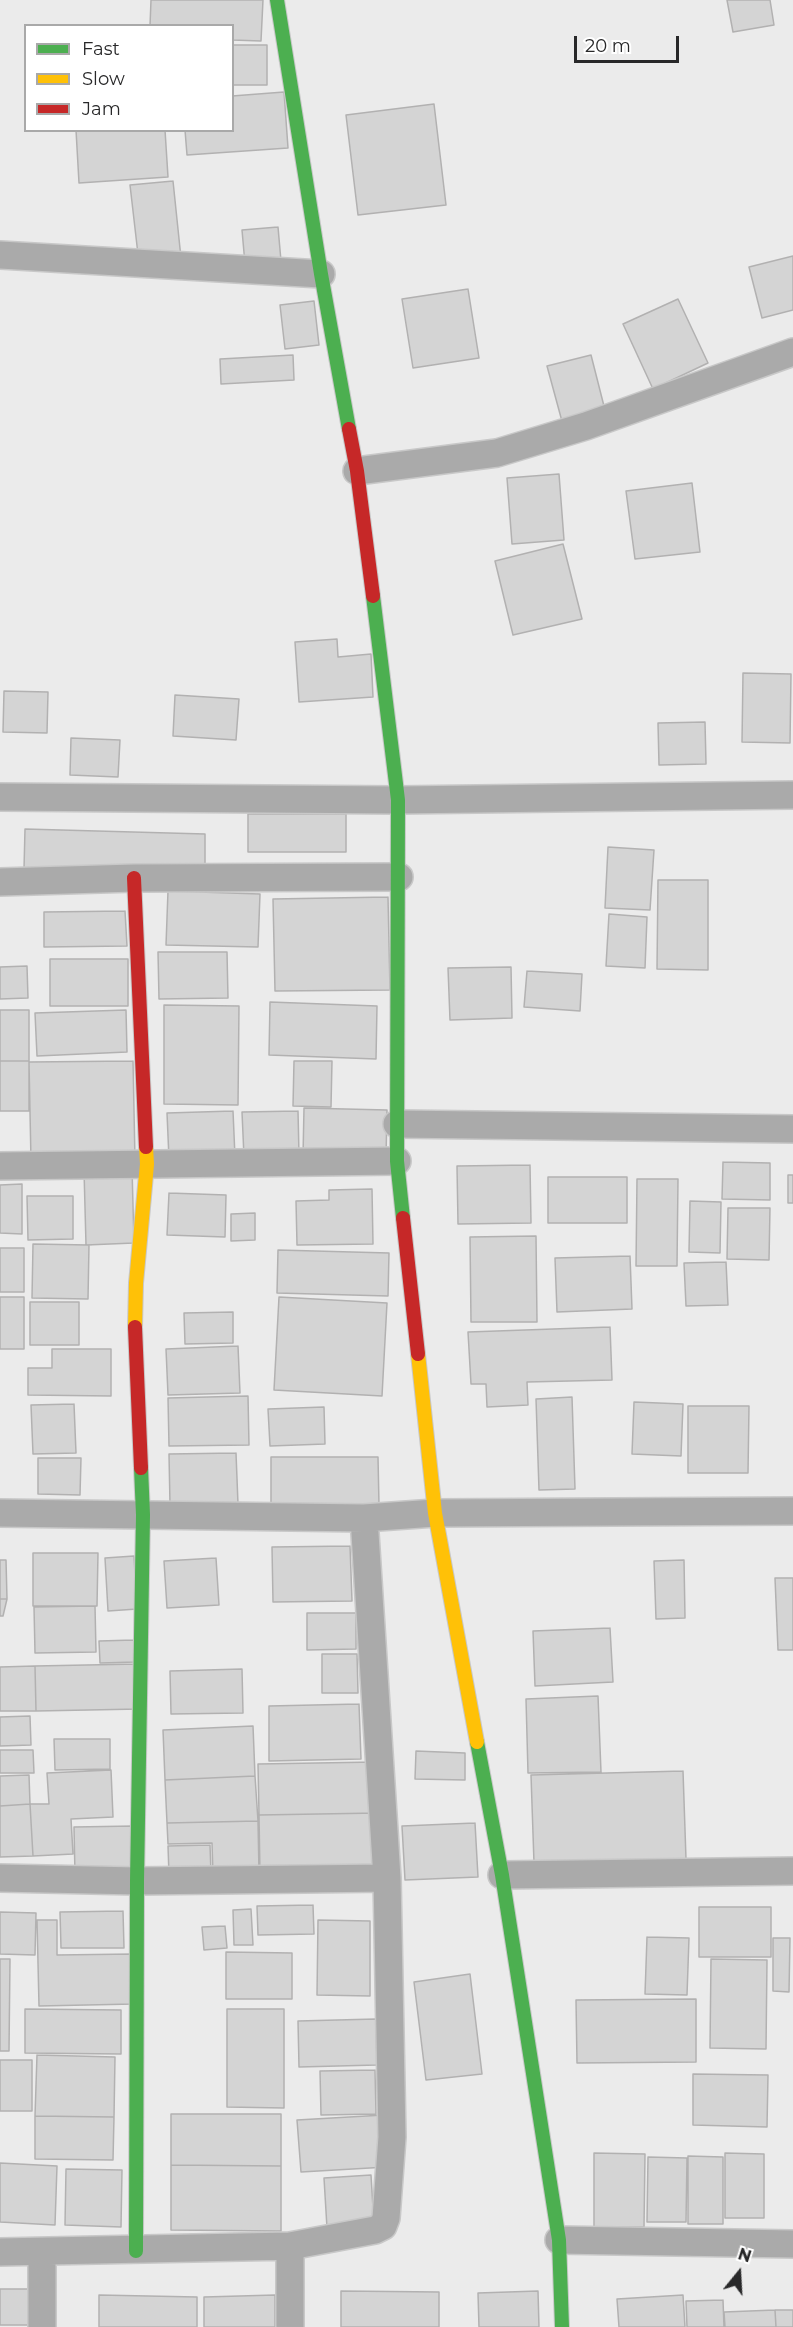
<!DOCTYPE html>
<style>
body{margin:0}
#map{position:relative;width:793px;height:2327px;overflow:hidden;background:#ebebeb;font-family:Montserrat,sans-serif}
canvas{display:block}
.legend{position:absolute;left:24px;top:24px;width:210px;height:108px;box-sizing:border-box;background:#fff;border:2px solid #a9a9a9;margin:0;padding:8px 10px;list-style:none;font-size:18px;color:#282829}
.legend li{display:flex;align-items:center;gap:12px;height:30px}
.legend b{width:30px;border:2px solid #a9a9a9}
.north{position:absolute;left:709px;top:2243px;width:60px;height:60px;-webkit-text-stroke:4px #fff;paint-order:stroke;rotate:18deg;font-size:16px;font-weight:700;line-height:24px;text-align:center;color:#282829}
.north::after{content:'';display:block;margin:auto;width:21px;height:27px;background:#282829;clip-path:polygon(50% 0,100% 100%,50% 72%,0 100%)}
.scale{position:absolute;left:574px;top:36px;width:105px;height:27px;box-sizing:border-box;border:3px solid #282829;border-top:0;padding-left:8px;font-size:18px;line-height:21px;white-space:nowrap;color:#282829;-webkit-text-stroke:4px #fff;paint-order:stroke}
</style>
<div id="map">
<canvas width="793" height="2327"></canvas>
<ul class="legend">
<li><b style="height:8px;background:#4caf50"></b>Fast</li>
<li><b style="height:8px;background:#ffc107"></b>Slow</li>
<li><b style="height:8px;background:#c62828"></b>Jam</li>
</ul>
<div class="north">N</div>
<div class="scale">20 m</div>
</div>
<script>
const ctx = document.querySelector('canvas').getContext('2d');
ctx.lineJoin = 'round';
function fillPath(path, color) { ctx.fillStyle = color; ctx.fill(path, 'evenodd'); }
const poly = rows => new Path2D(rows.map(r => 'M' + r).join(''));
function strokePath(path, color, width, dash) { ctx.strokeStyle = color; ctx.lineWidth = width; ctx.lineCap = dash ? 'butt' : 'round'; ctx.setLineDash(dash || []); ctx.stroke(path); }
const building = poly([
 [151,0,263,0,261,41,232,40,232,26,150,26,151,0],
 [727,0,770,0,774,25,733,32,727,0],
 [232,45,267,45,267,85,232,85,232,45],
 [284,92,288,148,187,155,185,130,232,130,232,96,284,92],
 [434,104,446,205,358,215,346,115,434,104],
 [76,130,165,130,168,177,79,183,76,130],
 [173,181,181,258,139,263,130,185,173,181],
 [278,227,281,261,245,264,242,230,278,227],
 [793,256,793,310,762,318,749,267,793,256],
 [468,289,479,358,413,368,402,299,468,289],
 [678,299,708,363,653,389,623,324,678,299],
 [314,301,319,345,285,349,280,305,314,301],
 [293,355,294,380,221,384,220,359,293,355],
 [591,355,606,414,563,425,547,366,591,355],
 [559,474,564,540,512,544,507,478,559,474],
 [692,483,700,552,635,559,626,491,692,483],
 [563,544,582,619,513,635,495,561,563,544],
 [337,639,338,657,371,654,373,697,299,702,295,642,337,639],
 [743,673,791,674,790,743,742,742,743,673],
 [4,691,48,692,47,733,3,732,4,691],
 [175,695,239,699,236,740,173,736,175,695],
 [705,722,706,764,659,765,658,723,705,722],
 [71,738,120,740,118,777,70,775,71,738],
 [248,814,346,814,346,852,248,852,248,814],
 [25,829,205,834,205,873,24,869,25,829],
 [608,847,654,850,650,910,605,908,608,847],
 [658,880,708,880,708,970,657,969,658,880],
 [168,891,260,894,258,947,166,945,168,891],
 [388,897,390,990,275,991,273,899,388,897],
 [125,911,127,946,44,947,44,912,125,911],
 [609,914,647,917,645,968,606,966,609,914],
 [158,952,227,952,228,998,159,999,158,952],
 [50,959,128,959,128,1006,50,1006,50,959],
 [27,966,28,998,0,999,0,967,27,966],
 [511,967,512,1018,450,1020,448,968,511,967],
 [527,971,582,974,580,1011,524,1007,527,971],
 [270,1002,377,1006,376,1059,269,1055,270,1002],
 [164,1005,239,1006,238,1105,164,1104,164,1005],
 [0,1010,29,1010,29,1061,0,1061,0,1010],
 [126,1010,127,1052,37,1056,35,1013,126,1010],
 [0,1061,29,1061,29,1111,0,1111,0,1061],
 [133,1061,135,1160,31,1161,29,1062,133,1061],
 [294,1061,332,1061,331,1107,293,1106,294,1061],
 [304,1108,387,1110,386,1157,303,1156,304,1108],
 [233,1111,235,1157,169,1159,167,1113,233,1111],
 [298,1111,299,1155,244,1157,242,1112,298,1111],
 [723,1162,770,1163,770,1200,722,1199,723,1162],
 [530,1165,531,1223,458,1224,457,1166,530,1165],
 [132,1168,134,1243,86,1245,84,1170,132,1168],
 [788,1175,793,1175,793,1203,788,1203,788,1175],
 [548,1177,627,1177,627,1223,548,1223,548,1177],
 [637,1179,678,1179,677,1266,636,1266,637,1179],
 [22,1184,22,1234,0,1233,0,1185,22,1184],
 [372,1189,373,1244,297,1245,296,1201,329,1200,329,1190,372,1189],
 [169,1193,226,1195,225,1237,167,1235,169,1193],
 [27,1196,73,1196,73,1239,28,1240,27,1196],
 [690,1201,721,1202,720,1253,689,1252,690,1201],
 [728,1208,770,1208,769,1260,727,1259,728,1208],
 [255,1213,255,1240,231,1241,231,1214,255,1213],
 [536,1236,537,1322,471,1322,470,1237,536,1236],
 [33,1244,89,1245,88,1299,32,1298,33,1244],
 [0,1248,24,1248,24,1292,0,1292,0,1248],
 [278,1250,389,1253,388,1296,277,1293,278,1250],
 [630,1256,632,1309,557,1312,555,1258,630,1256],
 [726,1262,728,1305,686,1306,684,1263,726,1262],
 [0,1297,24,1297,24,1349,0,1349,0,1297],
 [279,1297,387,1303,382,1396,274,1390,279,1297],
 [30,1302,79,1302,79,1345,30,1345,30,1302],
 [233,1312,233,1343,185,1344,184,1313,233,1312],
 [610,1327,612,1380,527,1382,528,1405,487,1407,486,1384,471,1384,468,1332,610,1327],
 [238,1346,240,1393,168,1395,166,1349,238,1346],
 [52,1349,111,1349,111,1396,28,1395,28,1368,52,1368,52,1349],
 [248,1396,249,1445,169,1446,168,1398,248,1396],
 [572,1397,575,1489,539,1490,536,1399,572,1397],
 [634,1402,683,1404,681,1456,632,1454,634,1402],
 [74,1404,76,1453,33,1454,31,1405,74,1404],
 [688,1406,749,1406,748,1473,688,1473,688,1406],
 [324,1407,325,1444,270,1446,268,1409,324,1407],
 [236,1453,238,1504,170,1505,169,1454,236,1453],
 [271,1457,378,1457,379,1505,271,1505,271,1457],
 [38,1458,81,1458,80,1495,38,1494,38,1458],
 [350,1546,352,1601,273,1602,272,1547,350,1546],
 [33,1553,98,1553,97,1606,33,1606,33,1553],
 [134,1556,137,1609,108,1611,105,1558,134,1556],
 [216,1558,219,1605,167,1608,164,1561,216,1558],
 [0,1560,6,1560,7,1599,0,1599,0,1560],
 [684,1560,685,1618,656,1619,654,1561,684,1560],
 [775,1578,793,1578,793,1650,778,1650,775,1578],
 [0,1599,7,1599,3,1616,0,1616,0,1599],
 [95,1606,96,1652,35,1653,34,1607,95,1606],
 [307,1613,356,1613,356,1649,307,1650,307,1613],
 [610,1628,613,1682,535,1686,533,1631,610,1628],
 [134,1640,136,1662,100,1663,99,1641,134,1640],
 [322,1654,357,1654,358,1693,322,1693,322,1654],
 [138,1664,140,1709,36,1711,35,1666,138,1664],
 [35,1666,36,1711,0,1711,0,1667,35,1666],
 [242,1669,243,1713,171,1714,170,1671,242,1669],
 [598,1696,601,1772,528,1773,526,1699,598,1696],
 [359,1704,361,1759,269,1761,269,1706,359,1704],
 [30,1716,31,1745,0,1746,0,1717,30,1716],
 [253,1726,255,1776,165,1780,163,1730,253,1726],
 [54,1739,110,1739,110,1769,55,1770,54,1739],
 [0,1750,33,1750,34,1773,0,1773,0,1750],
 [416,1751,465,1753,465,1780,415,1779,416,1751],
 [376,1762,378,1813,259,1815,258,1764,376,1762],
 [111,1770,113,1817,71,1819,73,1854,33,1856,30,1804,49,1804,47,1773,111,1770],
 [683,1771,686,1859,534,1863,531,1775,683,1771],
 [29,1775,30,1804,0,1806,0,1776,29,1775],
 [255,1776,258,1821,167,1823,165,1780,255,1776],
 [30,1804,33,1856,0,1857,0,1806,30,1804],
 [378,1813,379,1875,260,1875,259,1815,378,1813],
 [258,1821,259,1873,213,1875,212,1843,168,1844,167,1823,258,1821],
 [475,1823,478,1877,405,1880,402,1826,475,1823],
 [134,1826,135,1874,75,1875,74,1827,134,1826],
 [210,1845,211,1874,169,1875,168,1846,210,1845],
 [313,1905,314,1934,258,1935,257,1906,313,1905],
 [699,1907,771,1907,771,1957,699,1957,699,1907],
 [251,1909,253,1945,234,1945,233,1910,251,1909],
 [123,1911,124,1948,61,1948,60,1912,123,1911],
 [0,1912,36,1913,35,1955,0,1954,0,1912],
 [37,1920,57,1920,57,1955,133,1954,134,2004,39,2006,37,1920],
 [318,1920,370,1921,370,1996,317,1995,318,1920],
 [225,1926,227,1948,204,1950,202,1927,225,1926],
 [647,1937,689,1938,687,1995,645,1994,647,1937],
 [773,1938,790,1938,789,1992,773,1991,773,1938],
 [226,1952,292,1953,292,1999,226,1999,226,1952],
 [0,1959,10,1959,9,2051,0,2051,0,1959],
 [711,1959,767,1960,766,2049,710,2048,711,1959],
 [470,1974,482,2074,426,2080,414,1982,470,1974],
 [696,1999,696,2062,577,2063,576,2000,696,1999],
 [25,2009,121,2010,121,2054,25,2053,25,2009],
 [227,2009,284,2009,284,2108,227,2107,227,2009],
 [376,2019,377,2065,299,2067,298,2021,376,2019],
 [37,2055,115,2057,114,2117,35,2116,37,2055],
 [0,2060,32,2060,32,2111,0,2111,0,2060],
 [375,2070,376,2114,321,2115,320,2071,375,2070],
 [693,2074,768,2075,767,2127,693,2125,693,2074],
 [171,2114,281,2114,281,2166,171,2165,171,2114],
 [384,2115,387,2167,301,2172,297,2120,384,2115],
 [35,2116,114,2117,113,2160,35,2159,35,2116],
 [594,2153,645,2154,644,2227,594,2227,594,2153],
 [725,2153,764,2154,764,2218,725,2218,725,2153],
 [688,2156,723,2157,723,2224,688,2224,688,2156],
 [648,2157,687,2158,686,2222,647,2222,648,2157],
 [0,2163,57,2166,55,2225,0,2222,0,2163],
 [171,2165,281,2166,281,2231,171,2230,171,2165],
 [66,2169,122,2170,121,2227,65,2225,66,2169],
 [371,2175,374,2225,327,2228,324,2178,371,2175],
 [0,2289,32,2289,32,2325,0,2325,0,2289],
 [341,2291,439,2292,439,2327,341,2327,341,2291],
 [538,2291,539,2327,479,2327,478,2293,538,2291],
 [99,2295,197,2297,197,2327,99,2327,99,2295],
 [275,2295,275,2327,204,2327,204,2297,275,2295],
 [683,2295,685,2327,619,2327,617,2299,683,2295],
 [723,2300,724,2327,687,2327,686,2301,723,2300],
 [775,2310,776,2327,725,2327,724,2312,775,2310],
 [775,2310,793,2310,793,2327,776,2327,775,2310]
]);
const street = poly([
 [0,255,321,274],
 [357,471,497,453,586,426,793,352],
 [0,797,398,800,793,795],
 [0,882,134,878,399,877],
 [397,1124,793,1129],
 [0,1166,397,1161],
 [0,1513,364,1518,435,1513,793,1511],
 [502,1875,793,1871],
 [0,1878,137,1881,387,1878],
 [559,2240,793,2244],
 [290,2246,290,2327],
 [0,2252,290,2246,375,2230,383,2226,386,2218,392,2137,387,1878,364,1518],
 [42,2253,42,2327]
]);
const fast = poly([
 [277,0,321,274,349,429],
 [373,596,398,800,397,1161,403,1218],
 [477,1742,502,1875,559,2240,562,2327],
 [136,2251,137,1881,143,1515,141,1468]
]);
const slow = poly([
 [135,1327,136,1283,147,1164,146,1147],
 [418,1354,435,1513,477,1742]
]);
const jam = poly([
 [349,429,357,471,373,596],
 [134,878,146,1147],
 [403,1218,418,1354],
 [135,1327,141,1468]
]);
fillPath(building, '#d4d4d4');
strokePath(building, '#b2b1b1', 1.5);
strokePath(street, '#c8c8c8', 30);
strokePath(fast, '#c8c8c8', 16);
strokePath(slow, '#c8c8c8', 16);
strokePath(jam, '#c8c8c8', 16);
strokePath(street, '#aaa', 27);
strokePath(fast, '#4caf50', 14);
strokePath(slow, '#ffc107', 14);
strokePath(jam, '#c62828', 14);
</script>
